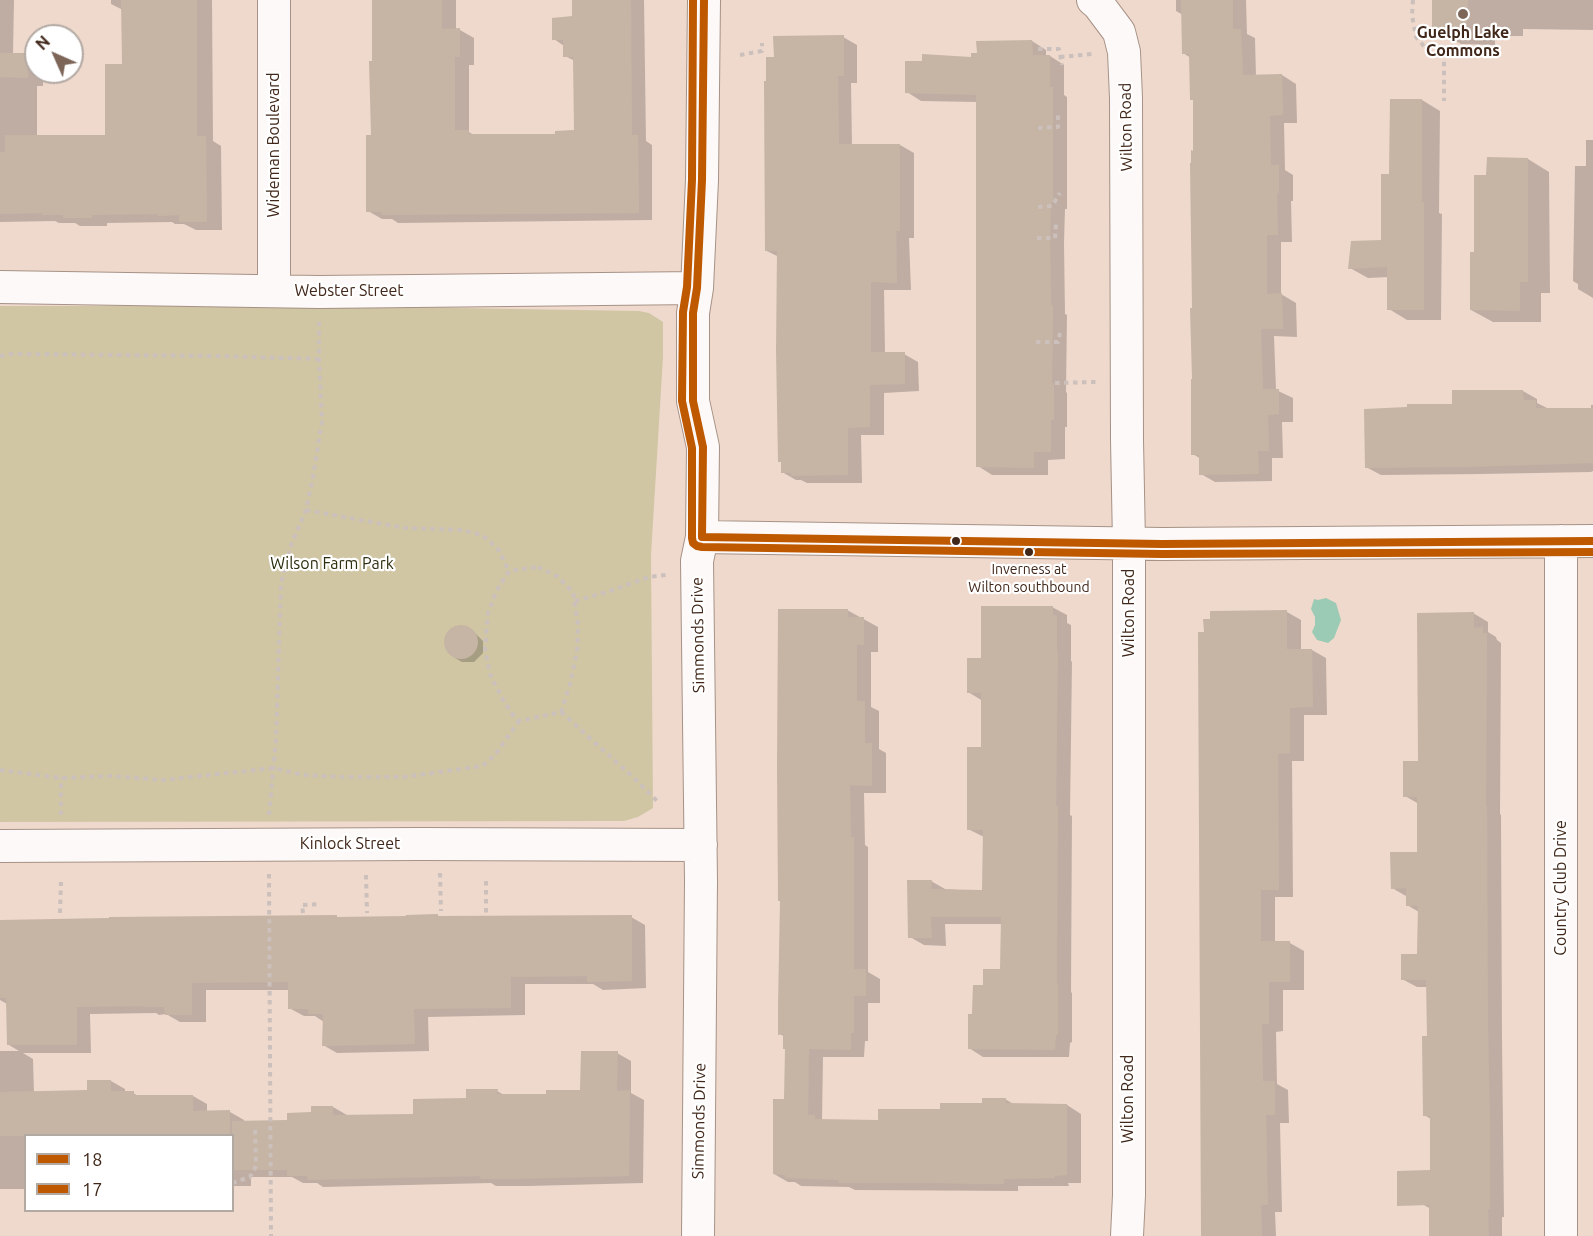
<!DOCTYPE html>
<style>
body{margin:0}
#map{position:relative;width:1593px;height:1236px;overflow:hidden;background:#efd9cd;font-family:Ubuntu,sans-serif}
canvas{display:block}
.legend{position:absolute;left:24px;top:1134px;width:210px;height:78px;box-sizing:border-box;background:#fff;border:2px solid #b3a9a3;margin:0;padding:8px 10px;list-style:none;font-size:18px;color:#402719}
.legend li{display:flex;align-items:center;gap:12px;height:30px}
.legend b{width:30px;border:2px solid #b3a9a3}
.north{position:absolute;left:24px;top:24px;width:60px;height:60px;box-sizing:border-box;background:#fff;border:2px solid #b3a9a3;border-radius:50%;rotate:315deg;font-size:16px;font-weight:700;line-height:24px;text-align:center;color:#402719}
.north::after{content:'';display:block;margin:auto;width:21px;height:27px;background:#7d6558;clip-path:polygon(50% 0,100% 100%,50% 72%,0 100%)}
</style>
<div id="map">
<canvas width="1593" height="1236"></canvas>
<ul class="legend">
<li><b style="height:8px;background:#bf5900"></b>18</li>
<li><b style="height:8px;background:#bf5900"></b>17</li>
</ul>
<div class="north">N</div>
</div>
<script>
const ctx = document.querySelector('canvas').getContext('2d');
ctx.lineJoin = 'round';
function fillPath(path, color) { ctx.fillStyle = color; ctx.fill(path, 'evenodd'); }
const poly = rows => new Path2D(rows.map(r => 'M' + r).join(''));
function strokePath(path, color, width, dash) { ctx.strokeStyle = color; ctx.lineWidth = width; ctx.lineCap = dash ? 'butt' : 'round'; ctx.setLineDash(dash || []); ctx.stroke(path); }
function drawText(font, color, halo, rows, align = 'center') {
  ctx.font = font + ' Ubuntu,sans-serif'; ctx.lineWidth = 4.5; ctx.setLineDash([]); ctx.textBaseline = 'middle'; ctx.strokeStyle = halo; ctx.fillStyle = color; for (const [text, x, y, turn = 0] of rows) {
    ctx.save(); ctx.translate(x, y); ctx.rotate((+turn || 0) * Math.PI / 180); ctx.textAlign = isNaN(turn) ? turn : align; if (halo) ctx.strokeText(text, 0, 0); ctx.fillText(text, 0, 0); ctx.restore();
  }
}
const green = poly([
 [0,306,336,306,639,311,649,313,663,322,663,357,651,555,653,808,638,817,624,821,0,822]
]);
const water = poly([
 [1326,598,1336,603,1341,620,1334,638,1328,643,1317,640,1312,632,1315,625,1315,617,1311,609,1314,599,1318,600]
]);
const shadow = poly([
 [0,0,14,0,13,54,28,54,36,59,36,72,43,72,43,86,37,86,37,137,106,137,124,65,123,10,111,4,111,0,212,0,213,141,221,146,222,230,196,230,184,224,175,224,172,222,107,223,107,226,80,226,75,223,59,223,55,221,0,222],
 [372,0,456,0,456,30,460,30,474,38,474,65,469,65,469,132,475,136,557,135,575,132,575,61,565,56,564,46,554,39,573,17,573,0,644,0,646,141,652,145,652,220,398,223,392,219,382,219,368,211,373,136,373,13,372,12],
 [1176,0,1246,0,1247,34,1255,38,1256,76,1282,75,1296,84,1297,123,1284,123,1285,170,1293,175,1293,201,1291,201,1292,242,1281,242,1281,294,1296,303,1297,337,1274,336,1276,390,1293,398,1293,422,1282,422,1283,458,1272,458,1272,481,1215,482,1201,474,1201,459,1193,454,1195,100,1191,58,1183,53,1183,15,1176,11],
 [1434,0,1593,0,1593,30,1523,29,1523,36,1495,36,1495,45,1461,44,1433,28],
 [843,37,857,45,857,83,851,83,852,146,900,145,914,153,914,238,909,238,911,290,884,290,885,354,904,354,918,362,919,391,884,393,884,435,861,435,862,483,807,483,801,480,796,480,782,472,779,257,767,251,775,58],
 [1032,41,1046,50,1046,56,1050,56,1064,65,1064,95,1067,97,1067,209,1065,209,1064,243,1065,314,1067,315,1066,392,1067,393,1067,427,1065,427,1065,459,1048,460,1048,475,992,475,978,466,977,102,921,101,907,92,973,59,978,54,978,42],
 [1422,100,1440,111,1439,213,1442,214,1441,320,1407,320,1389,309,1389,277,1368,278,1350,268,1382,242,1391,175],
 [1586,140,1593,140,1593,298,1578,289,1578,284,1573,281,1575,166,1586,166],
 [1528,159,1549,172,1550,293,1541,293,1541,322,1493,322,1471,310,1476,254,1488,176],
 [1523,391,1537,399,1537,403,1549,409,1591,409,1591,405,1593,405,1593,471,1591,472,1481,474,1381,475,1366,467,1454,405],
 [1052,607,1067,615,1067,623,1071,625,1071,661,1072,662,1070,815,1072,816,1071,992,1072,993,1072,1042,1070,1043,1069,1057,983,1057,969,1048,974,1016,1002,971,1002,924,945,924,946,946,924,945,910,937,931,881,945,889,984,892,984,837,968,829,983,749,983,701,968,692,983,660],
 [847,610,878,627,878,652,871,652,871,707,879,711,879,749,886,753,886,793,864,793,865,845,868,847,868,972,880,979,880,1003,868,1003,868,1041,865,1041,864,1057,823,1057,822,1121,880,1121,942,1110,984,1105,1005,1099,1015,1105,1067,1105,1081,1114,1081,1183,1068,1183,1069,1186,1018,1186,1018,1191,855,1190,849,1187,801,1186,795,1182,788,1182,774,1174,786,1100,787,1049,785,1037,780,1034],
 [1287,612,1301,620,1301,650,1312,650,1326,658,1327,715,1304,715,1304,761,1292,761,1293,897,1275,897,1275,943,1290,943,1304,951,1304,990,1283,990,1283,1031,1276,1032,1277,1084,1288,1090,1289,1123,1280,1123,1282,1212,1275,1212,1276,1236,1201,1236],
 [1473,613,1488,622,1488,632,1496,637,1497,640,1501,643,1500,814,1501,815,1502,1038,1504,1217,1502,1217,1502,1236,1431,1236,1431,1209,1422,1204,1432,1172,1431,1119,1424,1115,1429,1037,1428,987,1417,987,1402,979,1419,955,1419,912,1407,905,1406,896,1392,888,1419,853,1419,804,1405,796,1419,762],
 [455,627,467,627,474,632,483,641,483,653,474,662,462,662,455,658,445,647,446,636],
 [438,916,441,918,631,917,645,925,646,988,603,990,593,984,525,984,525,1015,428,1017,429,1051,337,1053,323,1045,324,1022,315,1016,304,1016,289,1008,289,990,206,990,206,1022,180,1022,166,1014,159,1015,156,1013,90,1014,91,1053,23,1053,33,1059,34,1093,89,1092,111,1081,125,1089,125,1093,133,1093,140,1097,193,1096,207,1104,207,1112,230,1112,244,1120,244,1122,288,1121,333,1107,347,1115,414,1116,497,1091,506,1096,548,1095,582,1091,617,1053,631,1061,631,1093,644,1100,643,1183,529,1186,496,1186,491,1183,323,1187,317,1183,303,1183,292,1177,251,1177,251,1186,232,1186,232,1136,26,1136,26,1189,0,1189,0,1051,19,1051,9,1045,7,1004,0,1000,0,921,337,917,340,919]
]);
const building = poly([
 [121,0,197,0,197,136,206,136,207,222,179,222,179,215,158,216,158,214,92,215,92,218,63,218,63,215,42,215,42,213,0,214,0,152,5,152,5,135,105,135,105,64,122,64],
 [372,0,442,0,442,29,460,28,460,57,455,57,455,130,469,130,469,134,555,134,555,131,574,130,573,57,563,57,563,40,552,40,552,18,572,16,572,0,631,0,632,135,638,135,639,213,382,215,382,212,366,212,366,135,371,135,369,61,372,61],
 [1181,0,1233,0,1233,29,1241,29,1243,75,1282,74,1283,115,1270,116,1271,165,1279,165,1279,193,1277,193,1278,235,1267,235,1267,294,1282,293,1283,329,1261,329,1263,389,1279,389,1279,414,1268,415,1269,451,1258,451,1259,474,1199,475,1199,455,1191,455,1191,379,1192,379,1190,308,1192,308,1190,163,1191,163,1191,150,1193,151,1193,100,1190,100,1189,54,1182,54],
 [1432,0,1468,0,1467,29,1432,29],
 [844,35,844,76,838,76,839,144,900,144,900,231,896,231,897,283,871,282,871,352,905,352,905,384,870,385,870,427,848,428,848,475,791,476,791,473,781,473,781,462,778,462,776,350,777,251,765,251,764,81,766,81,766,57,774,57,773,36],
 [1032,40,1033,55,1050,55,1050,87,1053,87,1053,202,1051,202,1050,234,1051,305,1053,305,1052,383,1054,383,1054,420,1051,420,1051,452,1034,452,1034,468,976,467,976,95,905,93,905,61,922,61,922,54,971,57,971,53,977,53,976,41],
 [0,53,28,53,28,78,0,77],
 [1390,99,1422,99,1422,202,1424,202,1424,310,1387,310,1387,267,1348,269,1351,241,1381,240,1381,174,1389,174],
 [1487,157,1528,158,1528,282,1520,282,1520,311,1470,310,1470,252,1474,252,1474,175,1486,175],
 [1452,390,1523,390,1524,400,1536,400,1536,408,1593,408,1593,463,1466,467,1365,468,1364,409,1407,407,1407,404,1452,404],
 [981,606,1053,606,1053,615,1057,616,1057,652,1058,652,1056,806,1058,806,1057,983,1058,983,1058,1035,1056,1035,1055,1050,968,1049,968,1014,972,1014,973,985,983,985,983,969,1000,969,1001,917,931,917,932,938,908,938,907,880,932,880,931,889,982,890,983,830,967,830,967,747,981,747,981,693,967,693,967,658,981,658],
 [778,609,848,609,848,617,864,617,864,645,857,645,857,701,865,701,865,743,872,743,872,786,850,785,851,837,854,837,854,969,866,969,866,996,854,996,854,1033,851,1033,851,1050,809,1049,808,1115,815,1115,815,1119,878,1120,878,1109,940,1109,940,1103,982,1103,982,1098,1006,1098,1006,1103,1067,1104,1067,1175,1055,1176,1055,1178,1004,1179,1004,1184,976,1184,937,1183,839,1183,838,1180,785,1178,785,1175,773,1174,773,1099,784,1099,785,1049,783,1049,783,1034,778,1035,778,1005,780,901,778,901,777,767],
 [1287,610,1287,649,1312,649,1313,707,1290,708,1290,753,1278,754,1279,890,1261,890,1261,941,1290,941,1290,982,1269,982,1269,1024,1262,1024,1263,1081,1275,1081,1275,1115,1266,1115,1268,1205,1261,1205,1262,1236,1201,1236,1198,632,1204,632,1203,619,1210,619,1210,611],
 [1474,612,1474,628,1483,627,1483,633,1487,633,1486,805,1487,805,1488,1029,1490,1119,1490,1209,1488,1209,1489,1236,1429,1236,1429,1205,1397,1206,1397,1171,1430,1170,1430,1116,1423,1116,1422,1036,1427,1036,1426,980,1401,980,1401,954,1417,954,1418,906,1406,906,1406,888,1391,889,1390,852,1417,852,1417,797,1403,797,1403,761,1418,761,1417,613],
 '444 642a17 17 0 1 1 34 0a17 17 0 1 1-34 0Z',
 [438,914,438,916,632,915,632,981,587,982,587,976,511,977,511,1008,414,1009,415,1044,322,1046,323,1014,308,1014,308,1009,288,1009,288,982,192,983,192,1015,165,1015,164,1007,143,1007,143,1006,77,1007,77,1045,7,1045,6,998,0,998,0,920,109,918,109,917,337,915,337,917,406,916,406,915],
 [581,1051,618,1051,617,1091,630,1090,629,1176,514,1179,481,1179,480,1176,308,1180,307,1176,287,1176,287,1170,232,1170,232,1121,287,1120,287,1113,311,1112,311,1106,333,1106,333,1115,413,1114,413,1099,466,1098,466,1089,498,1089,497,1094,546,1094,546,1090,580,1090],
 [87,1080,111,1080,111,1091,134,1091,134,1095,193,1095,193,1111,230,1110,230,1136,0,1136,0,1092,87,1090]
]);
const path = poly([
 [1413,0,1412,15,1416,37,1429,52,1444,53,1444,101],
 [1038,49,1059,49,1062,65],
 [740,55,762,51,762,43],
 [1060,57,1092,54],
 [1038,128,1058,127,1058,114],
 [1038,207,1052,206,1060,193],
 [1037,238,1055,238,1056,223],
 [1036,342,1058,342,1060,333],
 [0,356,11,354,217,356,319,359],
 [1055,383,1096,382],
 [306,510,405,528,462,530,482,535,498,549,509,571],
 [538,567,557,576,573,592,578,625,577,652,570,684,561,712,519,721,512,714,502,698,490,674,485,649,488,613,497,590,509,571,538,567],
 [575,601,607,592,649,577,666,575],
 [561,712,634,778,657,801],
 [0,770,61,778,111,776,163,780,273,768,303,775,344,777,404,777,482,766,495,755,519,721],
 [61,815,61,778],
 [269,815,276,739,281,583,291,545,306,510,313,477,322,421,319,359,319,322],
 [440,873,441,911],
 [269,874,271,1236],
 [366,875,367,913],
 [486,881,486,913],
 [60,913,61,882],
 [303,913,302,905,321,904],
 [232,1183,250,1177,256,1166,255,1128]
]);
const minor = poly([
 [274,0,274,291],
 [1093,0,1098,4,1119,32,1124,52,1126,98,1127,440,1129,543,1129,1195,1127,1236],
 [0,287,319,292,697,288],
 [702,537,1162,544,1593,541],
 [0,846,420,844,701,845],
 [698,1236,701,881,697,561,702,537,703,447,693,401,693,313,697,288,702,180,704,0],
 [1561,1236,1561,541]
]);
const bus1 = poly([
 [704,0,702,180,697,288,693,313,693,401,703,447,702,537,1162,544,1593,541]
]);
const bus2 = poly([
 [693,0,692,180,687,287,683,312,682,401,692,448,692,538,693,543,697,546,702,547,1162,554,1593,552]
]);
const markers = [
 [1463,14,6,"#7d6558"],
 [956,541,5,"#402719"],
 [1029,552,5,"#402719"]
];
const busNames = [
 ["Inverness at",1029,569],
 ["Wilton southbound",1029,587]
];
const poiNames = [
 ["Guelph Lake",1463,33],
 ["Commons",1463,51]
];
const streetNames = [
 ["Wilton Road",1126,127,-91],
 ["Wideman Boulevard",274,145,-90],
 ["Webster Street",349,291],
 ["Wilton Road",1129,613,-90],
 ["Simmonds Drive",698,635,-91],
 ["Kinlock Street",350,844],
 ["Country Club Drive",1561,888,-90],
 ["Wilton Road",1128,1099,-90],
 ["Simmonds Drive",699,1121,-89]
];
const parkNames = [
 ["Wilson Farm Park",332,564]
];
fillPath(green, '#d0c6a4');
fillPath(water, '#9bcbb4');
fillPath(shadow, '#0003');
fillPath(building, '#c6b4a4');
strokePath(minor, '#a69286', 34);
strokePath(path, '#cbc0bb', 4, [4.5, 4.5]);
strokePath(minor, '#fdf9f8', 32);
strokePath(bus1, '#bf5900', 8);
strokePath(bus2, '#bf5900', 8);
for (const [x, y, r, color] of markers) { const dot = new Path2D(); dot.arc(x, y, r, 0, 2 * Math.PI); ctx.fillStyle = color; ctx.fill(dot); strokePath(dot, '#fff', 2); }
drawText('14px', '#402719', '#fff', busNames);
drawText('bold 16px', '#402719', '#fff', poiNames);
drawText('16px', '#402719', '#fff', streetNames);
drawText('16px', '#2e2e10', '#fff', parkNames);
</script>
